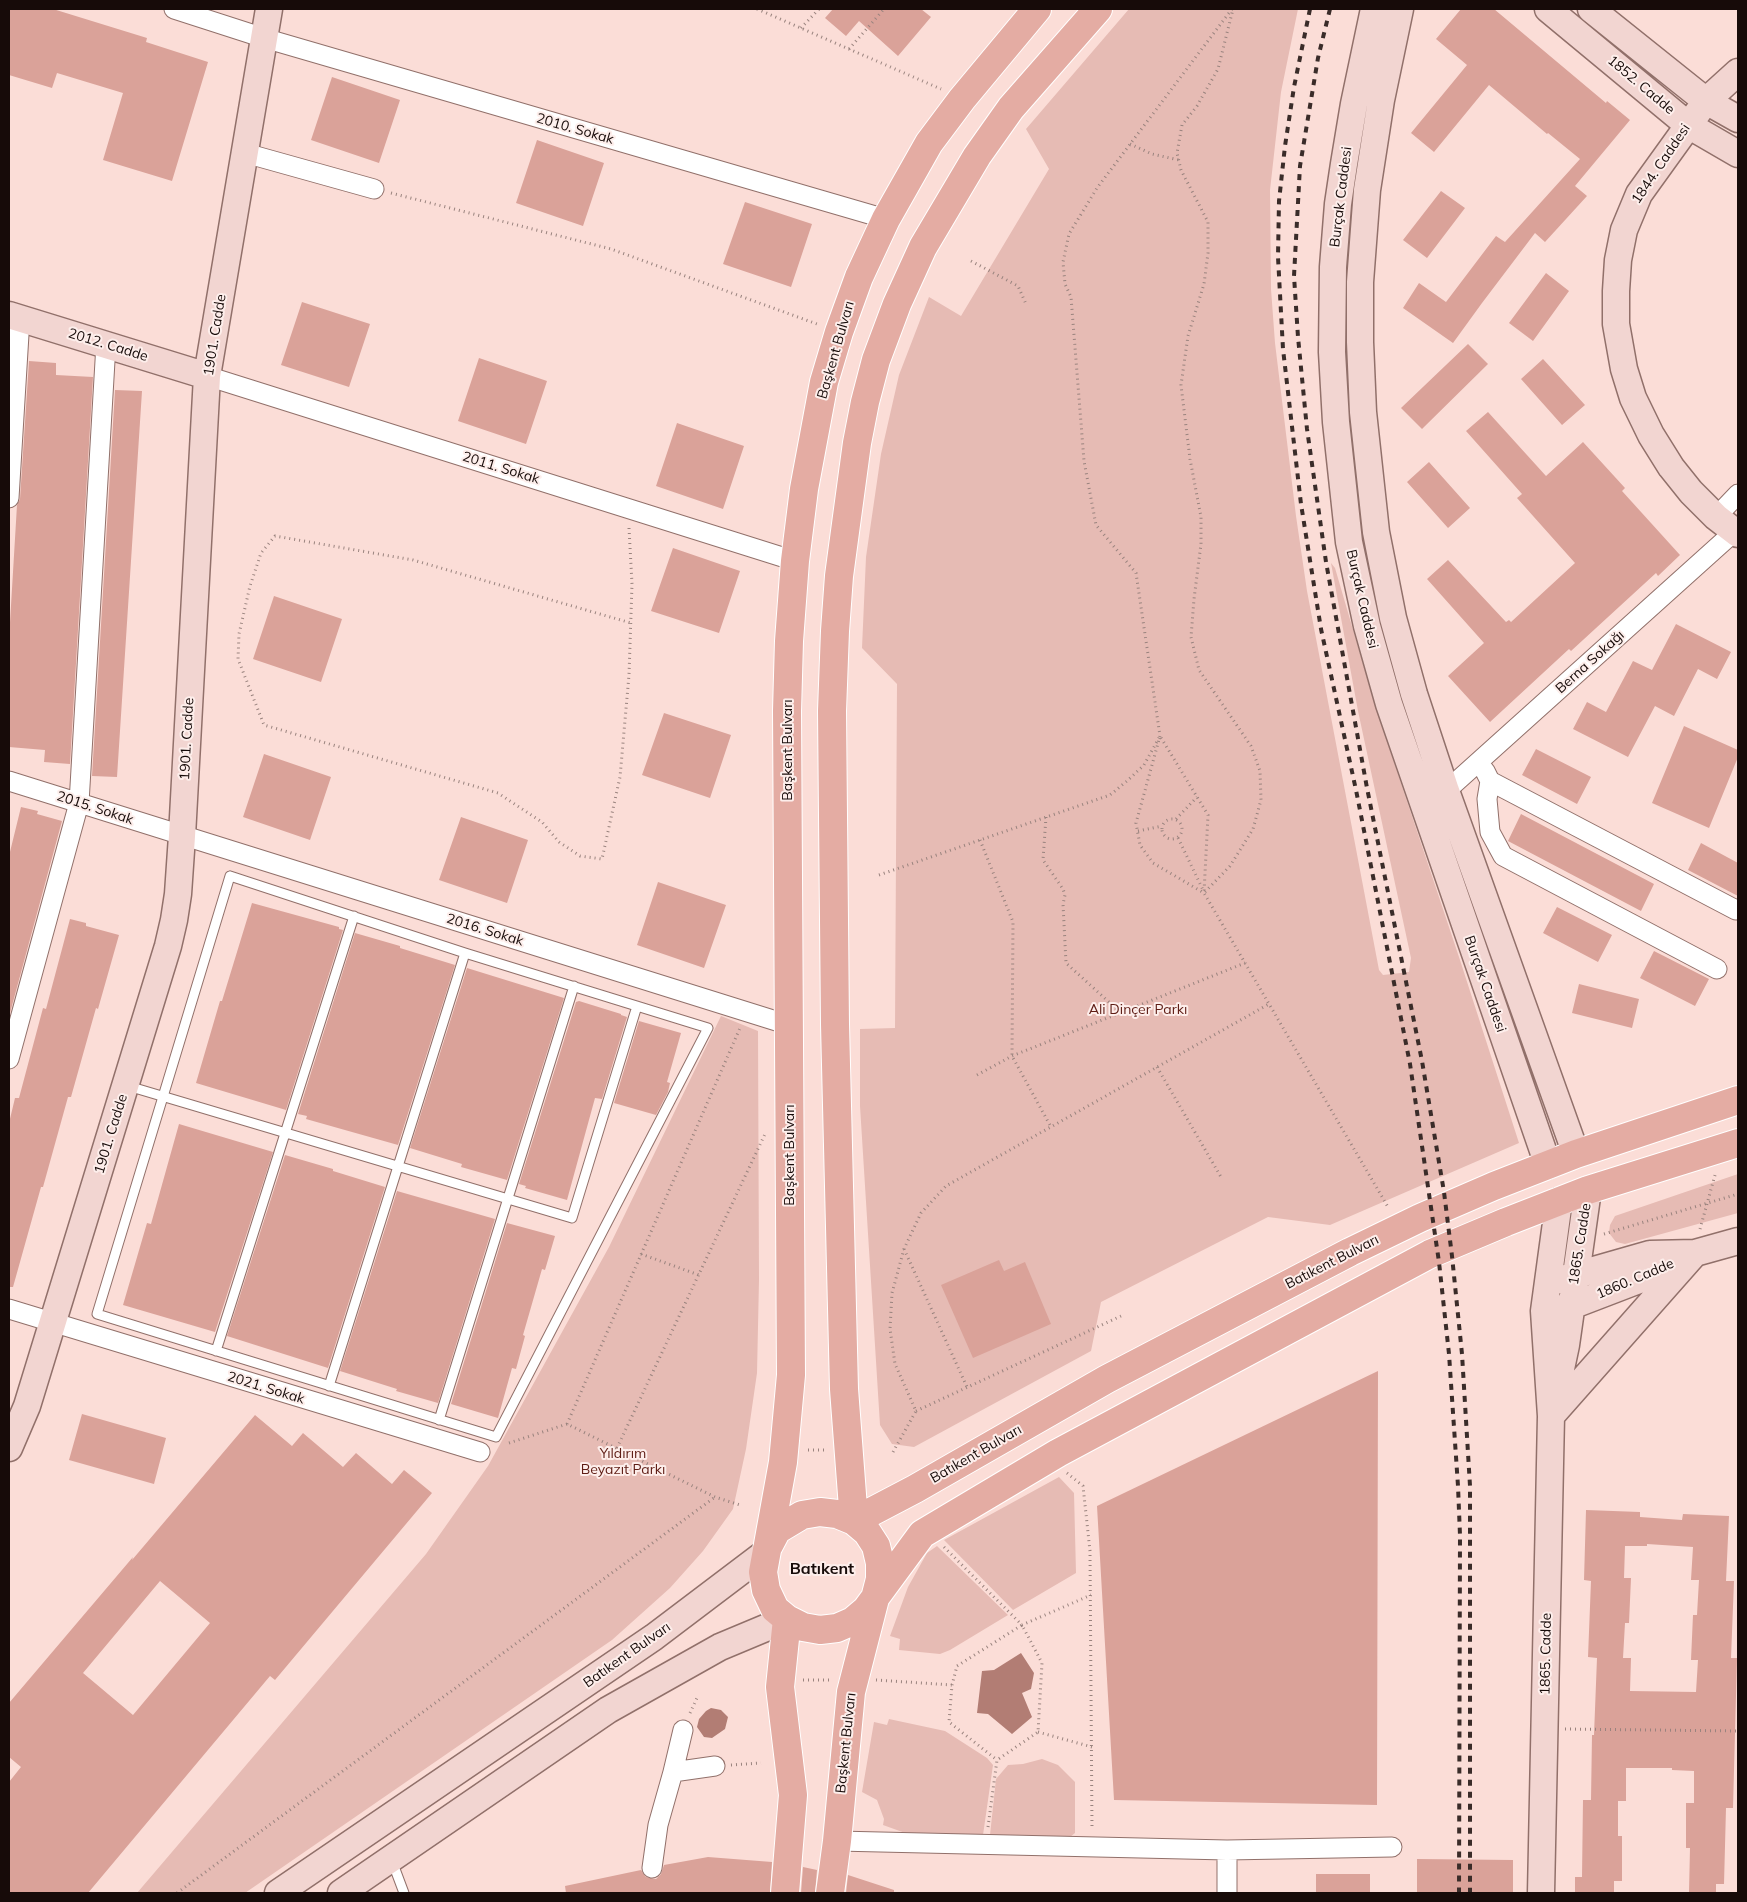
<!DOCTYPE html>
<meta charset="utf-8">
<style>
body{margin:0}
#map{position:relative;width:1747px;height:1902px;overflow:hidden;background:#fbddd7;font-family:Mulish,sans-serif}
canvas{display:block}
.frame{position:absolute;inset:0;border:10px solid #170b09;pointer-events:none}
</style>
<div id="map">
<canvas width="1747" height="1902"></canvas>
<div class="frame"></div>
</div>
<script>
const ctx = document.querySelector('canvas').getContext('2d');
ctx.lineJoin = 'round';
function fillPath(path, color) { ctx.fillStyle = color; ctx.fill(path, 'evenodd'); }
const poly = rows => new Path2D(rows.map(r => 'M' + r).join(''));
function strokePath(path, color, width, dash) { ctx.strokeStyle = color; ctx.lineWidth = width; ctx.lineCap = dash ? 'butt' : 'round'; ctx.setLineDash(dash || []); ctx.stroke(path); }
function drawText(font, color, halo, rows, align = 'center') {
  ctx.font = font + ' Mulish,sans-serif'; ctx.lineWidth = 4; ctx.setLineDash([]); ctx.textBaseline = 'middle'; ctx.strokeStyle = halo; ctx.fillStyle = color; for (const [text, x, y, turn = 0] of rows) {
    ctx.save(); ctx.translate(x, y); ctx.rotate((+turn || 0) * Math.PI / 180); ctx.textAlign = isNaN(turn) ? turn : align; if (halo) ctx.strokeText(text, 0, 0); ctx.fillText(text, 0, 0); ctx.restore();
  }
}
const green = poly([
 [1129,9,1298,9,1281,92,1270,190,1271,289,1275,343,1296,516,1307,591,1379,970,1383,975,1409,972,1411,958,1358,711,1331,563,1335,568,1375,705,1460,960,1519,1143,1330,1225,1268,1217,1101,1302,1091,1351,914,1447,892,1444,880,1425,860,1106,860,1029,895,1028,897,684,862,648,866,557,881,454,899,375,929,297,961,316,1049,169,1026,129],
 [721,1016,758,1031,759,1280,757,1373,746,1449,733,1509,703,1551,670,1588,612,1640,245,1893,137,1893,426,1554,488,1466,609,1247],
 [1738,1174,1738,1213,1625,1244,1616,1242,1609,1233,1610,1225,1615,1216],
 [1059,1477,1074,1493,1076,1573,1013,1610,944,1540],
 [937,1546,1008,1615,950,1650,940,1654,899,1650,900,1639,890,1636,908,1587,927,1553],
 [889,1719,945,1731,987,1758,993,1765,983,1835,908,1834,883,1825,884,1819,877,1800,862,1792,874,1722,887,1725],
 [1042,1759,1058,1765,1075,1782,1075,1833,1070,1837,990,1835,996,1779,1008,1765,1023,1764]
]);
const water = poly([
 [1021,1653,1034,1673,1031,1689,1022,1693,1032,1717,1012,1734,988,1714,977,1713,982,1671,994,1670],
 [711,1708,721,1710,728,1717,725,1729,712,1738,704,1737,697,1727,699,1719,706,1711]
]);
const building = poly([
 [9,9,53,9,147,38,146,42,208,62,172,181,103,160,123,93,57,73,52,88,9,75],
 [833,9,921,9,931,17,898,56,859,21,846,36,825,18],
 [1461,9,1494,9,1606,103,1607,101,1630,120,1575,186,1587,196,1545,242,1535,233,1482,303,1453,343,1403,308,1419,283,1446,302,1496,236,1505,242,1580,159,1548,133,1547,134,1489,85,1434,152,1411,133,1467,65,1436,39],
 [332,77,400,100,379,163,311,140],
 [537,140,604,163,583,226,516,203],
 [1441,191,1465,208,1427,258,1403,240],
 [745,202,812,224,791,287,723,264],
 [1546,273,1569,291,1533,341,1509,323],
 [302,302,370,324,349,387,281,365],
 [1468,344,1488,364,1422,429,1401,408],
 [479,358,547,381,526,444,458,421],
 [1543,359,1585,405,1562,425,1521,379],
 [29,361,56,363,56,375,93,377,70,764,44,762,45,750,9,747,9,639,17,505,20,499],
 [115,390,142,391,117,777,92,776],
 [1488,412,1546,476,1583,442,1625,488,1622,491,1680,555,1658,576,1656,573,1571,651,1569,649,1490,722,1448,676,1484,643,1427,579,1448,560,1506,622,1509,620,1511,622,1575,563,1517,498,1522,494,1466,431],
 [677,423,744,446,723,509,656,486],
 [1429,462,1470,508,1448,528,1407,482],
 [673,548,740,571,719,633,651,611],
 [274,596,342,619,321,682,253,659],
 [1676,624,1731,652,1717,679,1698,669,1674,716,1655,706,1628,757,1573,729,1587,702,1606,712,1633,661,1652,670],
 [664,713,731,735,710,798,642,775],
 [1684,726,1738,750,1738,757,1709,828,1652,803],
 [1536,749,1591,777,1577,804,1522,775],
 [264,754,331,777,310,840,243,817],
 [21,807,38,811,37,814,62,821,10,1013,9,856],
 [1521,814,1654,884,1641,911,1508,841],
 [461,817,528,840,507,903,439,880],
 [1701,843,1738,863,1738,896,1688,870],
 [658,882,726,905,704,968,637,945],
 [252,903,339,927,339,929,343,930,286,1110,196,1083,220,1001,222,1001],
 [1557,907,1612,935,1598,962,1543,933],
 [70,919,86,923,86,926,119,935,98,1009,96,1008,71,1097,68,1097,43,1187,41,1187,13,1287,9,1287,9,1123,15,1098,19,1098,43,1008,46,1009],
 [355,933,400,946,400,948,455,965,398,1145,306,1119,307,1116,298,1114],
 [1654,951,1709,979,1695,1006,1640,978],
 [467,968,564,998,507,1180,461,1167,462,1164,410,1148],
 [1579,984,1639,999,1632,1028,1572,1013],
 [579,1001,621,1014,621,1015,627,1017,602,1099,595,1098,567,1200,525,1188,526,1186,519,1184,576,1002],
 [639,1021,681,1033,667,1082,670,1083,668,1092,656,1115,614,1103],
 [179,1124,273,1152,215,1332,123,1305,147,1223,151,1224],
 [285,1155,333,1169,333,1171,385,1187,328,1368,227,1336],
 [397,1191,495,1219,438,1403,396,1391,397,1389,340,1371],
 [507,1223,555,1236,545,1270,542,1269,523,1335,525,1336,516,1369,512,1368,498,1418,451,1404],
 [999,1260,1004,1271,1025,1262,1051,1324,973,1358,941,1285],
 [1378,1371,1377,1805,1114,1800,1097,1506],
 [82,1414,166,1438,154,1484,69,1460],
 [255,1415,292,1446,303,1433,343,1467,356,1453,392,1484,404,1470,432,1493,275,1680,270,1676,88,1893,9,1893,9,1782,21,1767,9,1757,9,1703,133,1557,132,1560],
 [160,1581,210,1623,133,1715,83,1673],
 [1586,1510,1640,1512,1640,1517,1682,1520,1683,1514,1729,1516,1726,1581,1734,1581,1731,1658,1737,1658,1733,1808,1726,1808,1724,1884,1716,1884,1716,1893,1689,1893,1690,1848,1686,1848,1686,1803,1694,1803,1694,1771,1672,1770,1672,1768,1626,1768,1626,1801,1618,1801,1618,1836,1622,1836,1622,1881,1614,1881,1614,1893,1575,1893,1575,1877,1582,1877,1583,1800,1591,1800,1592,1735,1594,1735,1597,1658,1588,1657,1591,1581,1584,1580],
 [1647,1544,1693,1547,1691,1580,1699,1580,1697,1615,1693,1615,1691,1660,1698,1660,1696,1692,1630,1691,1631,1658,1623,1658,1625,1623,1629,1623,1631,1578,1624,1578,1625,1546,1647,1546],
 [708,1857,772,1862,770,1893,566,1893,565,1886,641,1870,646,1877,656,1879,661,1874,664,1865],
 [1417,1859,1513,1860,1513,1893,1417,1893],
 [803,1867,817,1870,815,1893,801,1893],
 [1316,1874,1370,1874,1370,1893,1316,1893],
 [848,1875,894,1890,894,1893,846,1893]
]);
const path = poly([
 [757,9,941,89],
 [1232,9,1097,188,1069,234,1063,262,1065,284,1071,297,1084,461,1096,525,1136,573,1160,736,1136,823,1140,845,1153,863,1204,893,1388,1207],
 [801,28,819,9],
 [849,49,884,9],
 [1130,144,1152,154,1179,160],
 [391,193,611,249,817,324],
 [971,261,1018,286,1026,304],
 [629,528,632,584,629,675,620,777,602,859,580,856,559,842,542,822,498,793,264,725,238,659,239,634,250,586,261,553,275,536,413,560,631,623],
 [1046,817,1043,860,1063,889,1065,895,1063,904,1066,963,1121,1013],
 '1162 829a10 10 0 1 1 20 0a10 10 0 1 1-20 0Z',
 [1176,819,1197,797],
 [1138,831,1162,826],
 [1178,838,1204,892],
 [980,840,1013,922,1012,1056,1051,1127],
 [879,875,1110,795,1127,781,1144,765,1160,736,1208,815,1204,893,1230,866,1253,829,1261,800,1260,771,1251,746,1199,670,1191,637,1194,599,1201,544,1201,517,1190,459,1181,385,1188,336,1204,284,1208,253,1208,222,1181,170,1177,153,1182,125,1197,106,1218,69,1233,9],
 [1157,1067,1221,1177],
 [977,1075,1012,1056,1245,963],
 [1700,1229,1715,1175],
 [1604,1234,1738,1194],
 [904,1249,967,1387],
 [641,1254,699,1275],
 [916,1411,1121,1316],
 [567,1424,740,1028],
 [509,1443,567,1424,715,1497,740,1505],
 [617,1448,765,1134],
 [808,1450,826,1450],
 [893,1452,916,1411,895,1364,890,1329,892,1293,904,1249,921,1213,946,1186,1269,1004],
 [1067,1473,1083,1486,1090,1551,1092,1829],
 [944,1547,1022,1625,1091,1595],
 [803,1680,831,1680],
 [876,1680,952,1685],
 [690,1713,697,1698],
 [1565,1729,1738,1731],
 [1038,1732,1092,1747],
 [731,1765,761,1763],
 [988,1827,997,1760,1038,1732,1042,1663,1022,1625,957,1666,952,1685,949,1722,997,1760],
 [177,1893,715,1497]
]);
const lane = poly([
 [230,876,465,953,708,1028,496,1437,97,1314,230,876],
 [128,1086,572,1218,637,1006],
 [216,1351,354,916],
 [329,1386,465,953],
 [439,1420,574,986],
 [392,1861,404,1893]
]);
const street = poly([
 [174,9,264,38,886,219],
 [245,153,374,189],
 [207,376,795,561],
 [9,498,20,318],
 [1716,517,1738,494],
 [1485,771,1490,781,1736,910,1738,909],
 [9,781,789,1025],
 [1490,781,1487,799,1490,832,1503,856,1717,969],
 [1446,791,1734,532],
 [9,1059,79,803,106,344],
 [9,1309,480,1452],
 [673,1772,683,1730],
 [837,1841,1227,1850,1392,1847],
 [652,1868,658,1825,673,1772,715,1766],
 [1227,1893,1227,1850]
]);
const secondary = poly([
 [1374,9,1354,104,1344,164,1338,204,1333,267,1332,352,1336,422,1349,542,1367,626,1389,704,1548,1165],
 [1400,9,1381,100,1367,190,1360,282,1360,342,1363,412,1376,532,1393,618,1414,694,1446,791,1576,1154],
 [1548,9,1688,125,1738,154],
 [1591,9,1706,101,1738,119],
 [1738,72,1706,101,1639,194,1624,230,1618,260,1616,291,1616,324,1624,369,1633,398,1651,435,1671,467,1691,492,1716,517,1738,534],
 [9,315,207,376],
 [1559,1201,1544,1311,1551,1416,1566,1345,1588,1190],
 [1557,1309,1571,1306,1644,1278,1695,1253,1650,1254,1559,1280],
 [9,1448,27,1406,168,946,174,920,178,894,182,836,207,376,269,9],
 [278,1893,654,1637,765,1553],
 [341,1893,608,1710,720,1647,787,1619],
 [1541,1893,1551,1416,1695,1253,1738,1241]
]);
const primary = poly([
 [1037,9,962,99,929,143,886,219,859,277,839,332,824,382,804,489,795,561,789,641,787,711,791,1375,783,1462,763,1572,766,1590,775,1609,787,1619,803,1627,820,1630,837,1628,853,1621,866,1610,922,1534,1058,1453,1430,1254,1506,1222,1588,1190,1738,1143],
 [854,1521,844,1389,835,1024,832,711,835,631,839,576,857,443,865,402,876,360,897,304,923,247,977,156,1011,108,1098,9],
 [854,1521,915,1489,1107,1379,1350,1252,1420,1218,1494,1186,1576,1154,1738,1100],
 [768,1547,777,1530,802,1515,820,1512,837,1514,854,1521,867,1532,876,1546,880,1563,880,1579,851,1692,837,1841,830,1893],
 [785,1893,793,1795,780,1687,787,1619]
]);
const rail = poly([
 [1310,9,1294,87,1285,146,1279,201,1278,257,1283,349,1301,504,1321,629,1356,790,1410,1064,1439,1262,1449,1354,1458,1486,1460,1535,1459,1893],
 [1330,9,1318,58,1300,166,1294,276,1298,337,1307,429,1326,562,1367,788,1422,1061,1444,1192,1452,1256,1462,1354,1470,1486,1470,1893]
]);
const streetNames = [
 ["1852. Cadde",1641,85,40],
 ["2010. Sokak",575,129,16],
 ["1844. Caddesi",1661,164,-56],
 ["Burçak Caddesi",1341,197,-83],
 ["1901. Cadde",215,335,-81],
 ["2012. Cadde",108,345,17],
 ["Başkent Bulvarı",836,350,-74],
 ["2011. Sokak",501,468,17],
 ["Burçak Caddesi",1362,599,77],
 ["Berna Sokağı",1590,662,-42],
 ["1901. Cadde",187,739,-87],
 ["Başkent Bulvarı",788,750,-90],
 ["2015. Sokak",95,808,18],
 ["2016. Sokak",485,930,17],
 ["Burçak Caddesi",1485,984,71],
 ["1901. Cadde",111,1134,-73],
 ["Başkent Bulvarı",790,1155,-90],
 ["1865. Cadde",1580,1244,-81],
 ["Batıkent Bulvarı",1332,1262,-27],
 ["1860. Cadde",1635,1279,-23],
 ["2021. Sokak",266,1388,17],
 ["Batıkent Bulvarı",976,1454,-30],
 ["1865. Cadde",1546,1654,-89],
 ["Batıkent Bulvarı",627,1655,-35],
 ["Başkent Bulvarı",846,1743,-84]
];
const parkNames = [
 ["Ali Dinçer Parkı",1138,1010],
 ["Yıldırım",623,1454],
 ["Beyazıt Parkı",623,1470]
];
const quarterNames = [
 ["Batıkent",822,1569]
];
fillPath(green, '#e6bbb4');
fillPath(water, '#b27d74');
fillPath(building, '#daa299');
strokePath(lane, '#91706a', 11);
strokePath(street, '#91706a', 21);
strokePath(secondary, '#91706a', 29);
strokePath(primary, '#fff', 30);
strokePath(path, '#99837e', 3, [1, 4]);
strokePath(lane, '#fff', 9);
strokePath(street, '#fff', 19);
strokePath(secondary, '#f2d5d1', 26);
strokePath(primary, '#e4aca3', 28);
strokePath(rail, '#3a2c29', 4, [6, 6]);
drawText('14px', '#170b09', '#fdeeeb', streetNames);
drawText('14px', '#5e1c14', '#fdeeeb', parkNames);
drawText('bold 16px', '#170b09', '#fdeeeb', quarterNames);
</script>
